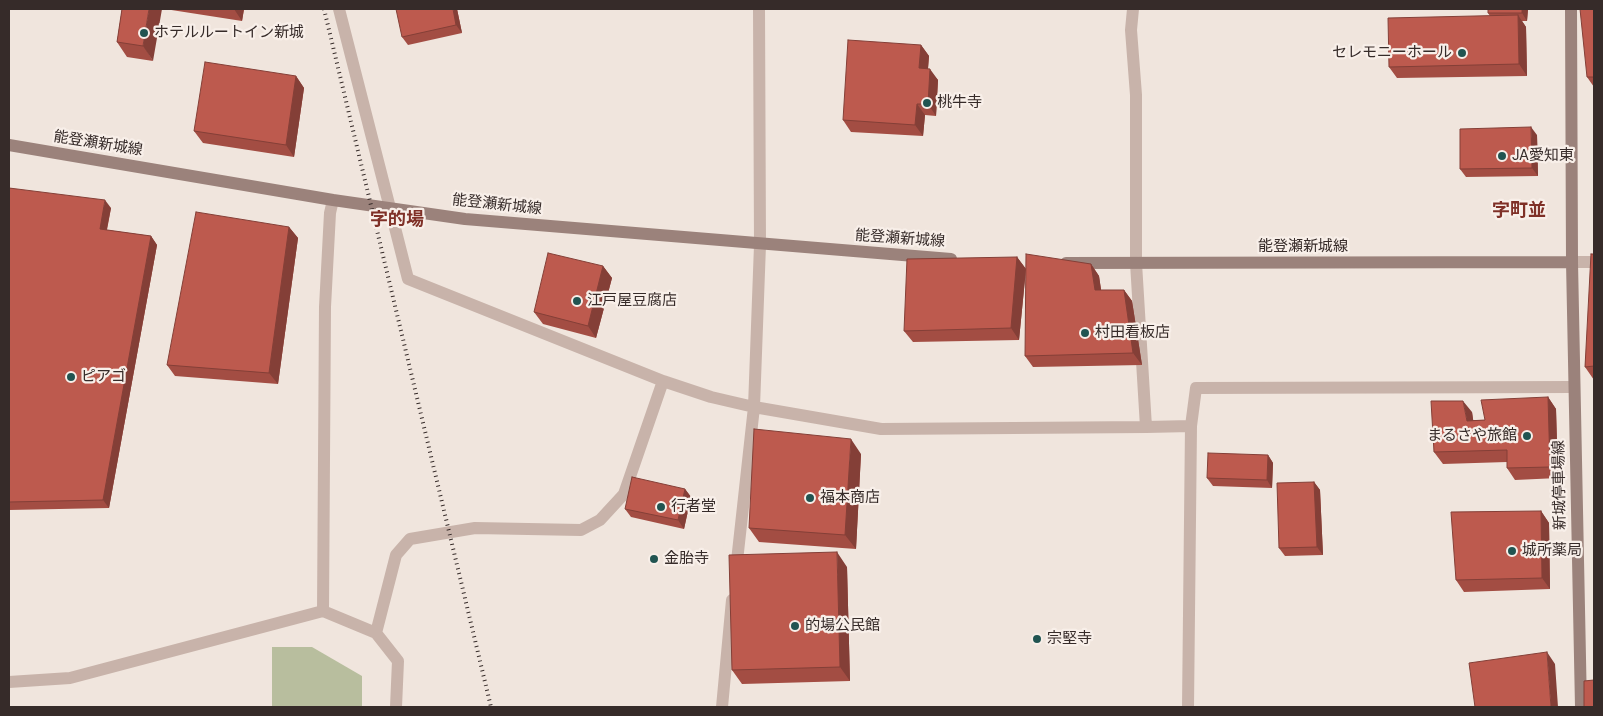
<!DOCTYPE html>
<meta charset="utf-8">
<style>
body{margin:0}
#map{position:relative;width:1603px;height:716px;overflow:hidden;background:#f0e5dd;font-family:"DM Sans",sans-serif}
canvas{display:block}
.frame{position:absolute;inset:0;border:10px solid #362b29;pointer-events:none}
</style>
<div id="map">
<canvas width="1603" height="716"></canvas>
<div class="frame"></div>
</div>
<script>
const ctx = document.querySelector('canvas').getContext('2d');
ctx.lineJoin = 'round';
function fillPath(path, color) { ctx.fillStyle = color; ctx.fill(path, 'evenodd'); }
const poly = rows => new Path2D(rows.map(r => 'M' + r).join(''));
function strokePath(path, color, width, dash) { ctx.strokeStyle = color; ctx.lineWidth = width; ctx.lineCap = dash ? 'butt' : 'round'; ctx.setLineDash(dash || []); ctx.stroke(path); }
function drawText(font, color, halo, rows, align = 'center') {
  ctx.font = font + ' "DM Sans","Noto Sans JP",sans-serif'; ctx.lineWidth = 4.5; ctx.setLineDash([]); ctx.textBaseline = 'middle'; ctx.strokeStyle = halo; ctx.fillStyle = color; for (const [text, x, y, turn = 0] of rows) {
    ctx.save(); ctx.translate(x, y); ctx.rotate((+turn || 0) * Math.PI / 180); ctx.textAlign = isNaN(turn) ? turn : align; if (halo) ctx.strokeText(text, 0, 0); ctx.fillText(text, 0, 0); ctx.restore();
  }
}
const green = poly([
 [272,647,312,647,362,676,362,707,272,707]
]);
const service = poly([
 [339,9,390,208]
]);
const minor = poly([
 [1133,9,1131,30,1136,95,1136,263,1146,427,1191,426],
 [390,208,408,279,663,381,711,397,754,407,881,429,1146,427],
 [736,570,754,407,760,245,759,9],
 [323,611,325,307,330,213,333,200],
 [376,633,396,555,410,539,475,528,581,530,600,520,624,494,663,381],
 [9,682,70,678,323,611,376,633,398,661,396,707],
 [722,707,732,600],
 [1188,707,1191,426,1196,388,1574,387]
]);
const tertiary = poly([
 [1572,262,1594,262]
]);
const secondary = poly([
 [1571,9,1572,262,1581,707],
 [9,145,333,200,465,219,951,259],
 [1066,263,1572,262]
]);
const rail = poly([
 [324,9,491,707]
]);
const wall = poly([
 [122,9,153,61,127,57,117,42],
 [165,9,244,9,242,21],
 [457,9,462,33,408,45,402,37],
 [1528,9,1527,21,1522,21,1526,27,1527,76,1397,78,1389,67,1490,16,1488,13],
 [1594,9,1594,87,1587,77],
 [921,45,929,56,928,69,938,80,936,116,925,115,923,136,851,132,843,120],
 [296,76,304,88,294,157,203,143,194,131],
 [1537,135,1538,176,1466,177,1460,169],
 [9,188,111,208,107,230,151,236,157,245,109,508,9,510],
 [289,227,298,238,278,384,175,376,167,365],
 [1594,254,1594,380,1585,367],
 [1017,257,1026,269,1019,340,913,342,904,331],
 [1091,264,1099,276,1101,290,1124,290,1132,301,1142,365,1033,367,1025,356],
 [603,266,612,278,596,338,543,324,534,312],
 [1548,397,1556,409,1558,478,1515,480,1507,468,1507,462,1443,464,1434,452,1472,412,1473,420,1485,420],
 [861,454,856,549,759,542,749,528],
 [1268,455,1273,463,1272,488,1213,486,1207,478],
 [1314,482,1320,490,1323,555,1285,556,1279,548],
 [685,489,691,497,684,529,631,517,625,509],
 [1541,511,1549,523,1550,589,1464,592,1456,580],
 [847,567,850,681,742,684,732,670]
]);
const shadedWall = poly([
 [149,9,162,9,153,61,143,46],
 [234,9,244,9,242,21],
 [453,9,457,9,462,33,456,25],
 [1522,9,1528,9,1527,21,1522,13],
 [1518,15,1526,27,1527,76,1519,64],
 [921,45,929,56,927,80,919,68],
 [930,69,938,80,936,116,928,104],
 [296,76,304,88,294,157,286,145],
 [917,104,925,115,923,136,915,125],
 [1531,127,1537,135,1538,176,1532,168],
 [105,200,111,208,105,238,100,229],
 [289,227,298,238,278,384,269,373],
 [151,236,157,245,109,508,103,500],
 [1017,257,1026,269,1019,340,1011,328],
 [1091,264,1099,276,1103,302,1095,290],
 [603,266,612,278,596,338,588,326],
 [1124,290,1132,301,1142,365,1133,353],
 [1548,397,1556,409,1558,478,1550,467],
 [1463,401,1472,412,1475,432,1467,421],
 [851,439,861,454,856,549,845,535],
 [1268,455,1273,463,1272,488,1267,480],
 [1314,482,1320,490,1323,555,1317,547],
 [685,489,691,497,684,529,678,520],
 [1541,511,1549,523,1550,589,1542,578],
 [837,552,847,567,850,681,840,667],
 [1547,652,1555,664,1558,707,1551,707]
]);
const building = poly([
 [122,9,149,9,143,46,117,42,122,9],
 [396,9,453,9,456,25,402,37,396,9],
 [1488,9,1522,9,1522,13,1488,13,1488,9],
 [1580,9,1594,9,1594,77,1587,77,1580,9],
 [1518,15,1519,64,1389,67,1388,18,1518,15],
 [848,40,921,45,919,68,930,69,928,104,917,104,915,125,843,120,848,40],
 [205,62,296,76,286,145,194,131,205,62],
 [1531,127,1532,168,1460,169,1460,129,1531,127],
 [9,188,105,200,100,229,151,236,103,500,9,502,9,188],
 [196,212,289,227,269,373,167,365,196,212],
 [548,253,603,266,588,326,534,312,548,253],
 [1026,254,1091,264,1095,290,1124,290,1133,353,1025,356,1026,254],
 [1591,254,1594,254,1594,366,1585,367,1591,254],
 [1017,257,1011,328,904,331,907,259,1017,257],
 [1548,397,1550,467,1507,468,1507,450,1434,452,1431,401,1463,401,1467,421,1485,420,1481,400,1548,397],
 [754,429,851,439,845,535,749,528,754,429],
 [1208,453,1268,455,1267,480,1207,478,1208,453],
 [632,477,685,489,678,520,625,509,632,477],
 [1314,482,1317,547,1279,548,1277,483,1314,482],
 [1541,511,1542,578,1456,580,1451,512,1541,511],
 [837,552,840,667,732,670,729,555,837,552],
 [1547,652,1551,707,1475,707,1469,663,1547,652],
 [1594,680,1594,707,1584,707,1584,681,1594,680]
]);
const markers = [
 [144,33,5,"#215451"],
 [1462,53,5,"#215451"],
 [927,103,5,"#215451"],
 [1502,156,5,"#215451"],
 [577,301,5,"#215451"],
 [1085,333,5,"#215451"],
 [71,377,5,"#215451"],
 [1527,436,5,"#215451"],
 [810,498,5,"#215451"],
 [661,507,5,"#215451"],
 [1512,551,5,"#215451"],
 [654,559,5,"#215451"],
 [795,626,5,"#215451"],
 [1037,639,5,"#215451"]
];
const poiNames = [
 ["ホテルルートイン新城",154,33],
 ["セレモニーホール",1452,53,"right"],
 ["桃牛寺",937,103],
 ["JA愛知東",1512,156],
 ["江戸屋豆腐店",587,301],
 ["村田看板店",1095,333],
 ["ピアゴ",81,377],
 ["まるさや旅館",1517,436,"right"],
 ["福本商店",820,498],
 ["行者堂",671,507],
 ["城所薬局",1522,551],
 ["金胎寺",664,559],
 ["的場公民館",805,626],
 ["宗堅寺",1047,639]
];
const streetNames = [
 ["能登瀬新城線",98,144,9],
 ["能登瀬新城線",497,205,6],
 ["能登瀬新城線",900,239,4],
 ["能登瀬新城線",1303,247],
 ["新城停車場線",1560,485,-91]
];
const quarterNames = [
 ["字町並",1519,211],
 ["字的場",397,220]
];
fillPath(green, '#b8be9e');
strokePath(service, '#c8b3aa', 12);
strokePath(minor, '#c8b3aa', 12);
strokePath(tertiary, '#c8b3aa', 12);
strokePath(secondary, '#9b827b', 12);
strokePath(rail, '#362b29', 4, [1, 4]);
fillPath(wall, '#a34d43');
fillPath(shadedWall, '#843f37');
fillPath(building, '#bd5a4e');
strokePath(building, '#843f37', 1);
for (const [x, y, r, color] of markers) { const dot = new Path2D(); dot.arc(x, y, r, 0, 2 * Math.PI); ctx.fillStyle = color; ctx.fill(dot); strokePath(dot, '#f8efe9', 2); }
drawText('15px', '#362b29', '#f8efe9', poiNames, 'left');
drawText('15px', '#362b29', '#f8efe9', streetNames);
drawText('bold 18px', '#7f3027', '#f8efe9', quarterNames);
</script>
